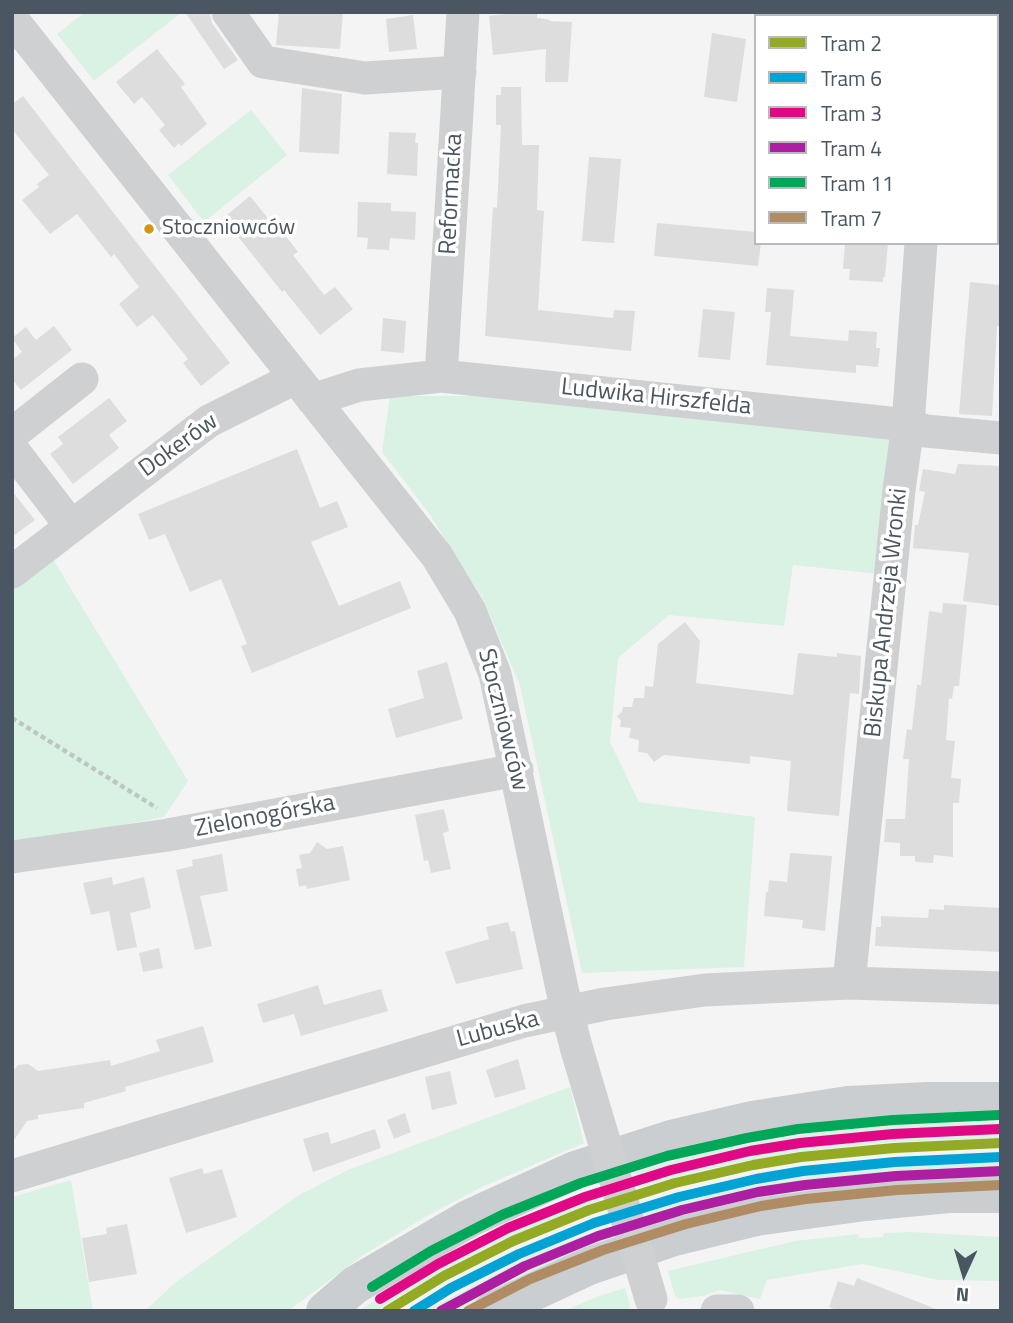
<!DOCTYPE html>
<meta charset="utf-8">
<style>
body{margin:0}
#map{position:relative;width:1013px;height:1323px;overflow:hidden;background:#f4f4f4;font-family:"Titillium Web",sans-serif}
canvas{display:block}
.frame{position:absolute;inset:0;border:14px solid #4a5661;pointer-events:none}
.legend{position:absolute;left:754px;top:14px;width:245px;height:231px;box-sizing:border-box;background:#fff;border:2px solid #b7bbc0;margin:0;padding:9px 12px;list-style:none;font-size:21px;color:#4a5661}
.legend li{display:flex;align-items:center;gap:14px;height:35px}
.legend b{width:35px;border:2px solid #b7bbc0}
.north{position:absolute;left:929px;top:1239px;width:70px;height:70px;-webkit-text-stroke:5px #fff;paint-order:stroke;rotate:184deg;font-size:19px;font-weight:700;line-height:28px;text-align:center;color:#4a5661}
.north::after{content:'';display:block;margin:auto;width:24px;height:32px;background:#4a5661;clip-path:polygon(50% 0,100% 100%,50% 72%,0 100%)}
</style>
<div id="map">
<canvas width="1013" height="1323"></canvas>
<div class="frame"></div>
<ul class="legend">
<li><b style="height:9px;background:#94aa22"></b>Tram 2</li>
<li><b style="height:9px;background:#00a3d4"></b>Tram 6</li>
<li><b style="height:9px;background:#e10886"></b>Tram 3</li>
<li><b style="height:9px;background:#ae1ea3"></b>Tram 4</li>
<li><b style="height:9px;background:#00a759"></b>Tram 11</li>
<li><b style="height:9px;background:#b08c65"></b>Tram 7</li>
</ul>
<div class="north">N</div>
</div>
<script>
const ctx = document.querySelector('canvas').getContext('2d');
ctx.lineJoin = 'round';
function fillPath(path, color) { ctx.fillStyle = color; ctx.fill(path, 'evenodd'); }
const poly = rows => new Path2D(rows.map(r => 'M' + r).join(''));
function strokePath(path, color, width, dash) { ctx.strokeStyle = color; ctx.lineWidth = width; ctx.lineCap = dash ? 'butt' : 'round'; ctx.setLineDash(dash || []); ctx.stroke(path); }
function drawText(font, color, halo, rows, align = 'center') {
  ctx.font = font + ' "Titillium Web",sans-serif'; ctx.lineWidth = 7; ctx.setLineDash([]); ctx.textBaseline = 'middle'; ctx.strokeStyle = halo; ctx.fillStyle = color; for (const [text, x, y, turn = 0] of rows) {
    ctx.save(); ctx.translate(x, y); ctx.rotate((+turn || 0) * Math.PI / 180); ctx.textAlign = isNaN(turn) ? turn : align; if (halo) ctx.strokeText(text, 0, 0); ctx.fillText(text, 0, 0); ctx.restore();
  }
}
const green = poly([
 [85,12,182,12,94,81,57,34],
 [251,110,287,155,204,222,168,175],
 [390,396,485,396,841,432,893,440,879,574,793,565,784,626,669,615,618,658,610,742,639,802,755,817,744,967,582,973,520,685,483,599,428,512,382,452],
 [51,556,188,781,164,817,12,846,12,582],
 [570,1087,584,1143,484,1186,425,1217,362,1256,288,1311,145,1311,176,1282,299,1195,348,1170],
 [1001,1122,1001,1138,893,1142,795,1152,698,1171,639,1188,635,1172,711,1151,814,1133,896,1124],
 [1001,1163,1001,1179,652,1229,646,1212,736,1188,819,1174,920,1165],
 [71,1180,93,1311,12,1311,12,1197],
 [597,1186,601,1200,500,1241,441,1272,376,1311,359,1311,430,1264,487,1233],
 [608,1226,612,1242,503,1288,460,1311,426,1311,529,1256],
 [910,1232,1001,1237,1001,1281,939,1280,863,1264,767,1280,760,1299,720,1290,703,1296,679,1299,675,1296,668,1271,795,1241,858,1234,860,1238,883,1237,884,1233],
 [625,1288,630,1305,629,1311,564,1311,596,1297]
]);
const building = poly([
 [185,12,209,12,212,23,238,60,224,69],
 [279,12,343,12,340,49,276,45],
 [524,12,537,12,537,18,547,19,550,21,572,22,568,82,545,82,546,49,493,55,489,16],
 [413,15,417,49,389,52,386,19],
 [712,33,746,39,737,102,704,97],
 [157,49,185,84,181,87,207,124,181,146,179,143,174,148,159,130,165,125,142,97,134,104,116,82],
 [501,87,521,87,522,145,539,145,537,210,544,211,538,310,613,318,614,310,635,311,631,351,485,336,493,207,497,208,501,125,496,125,496,95,501,95],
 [302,88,342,94,339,154,299,152],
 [23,96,230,363,201,386,183,363,188,359,153,315,137,327,119,304,139,287,114,254,111,257,77,214,50,234,22,200,39,187,37,184,49,175,12,129,12,104],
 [389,132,416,133,415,143,418,143,417,176,387,174],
 [589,157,621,159,614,243,582,241],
 [250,196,283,237,285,235,298,252,293,255,324,295,335,287,353,309,320,335,284,290,282,292,228,224,232,221,227,215],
 [358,202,391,203,391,211,416,212,415,240,390,238,389,250,367,249,368,238,357,237],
 [657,223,756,232,756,243,761,243,758,266,654,256],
 [845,243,888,243,885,277,883,277,883,282,849,280,850,269,843,269],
 [970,282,1000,285,1001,326,997,326,992,416,959,414],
 [767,288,794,290,790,336,848,341,849,330,877,332,876,348,880,348,878,367,856,365,856,373,766,365,771,312,765,312],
 [703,309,735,312,730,360,698,357],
 [383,318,406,321,404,353,381,351],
 [54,326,72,350,21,390,12,379,12,360,22,352,12,338,26,327,36,340],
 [109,398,127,421,109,435,119,448,73,484,50,454,63,444,58,437],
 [297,449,320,508,337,501,348,527,311,542,339,606,400,581,411,608,252,673,241,646,247,644,221,579,190,592,165,534,149,540,138,514],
 [958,464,1001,466,1001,606,963,601,969,553,913,548,915,525,918,525,925,492,919,491,923,469,955,474],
 [12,491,35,520,12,537],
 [943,603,967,605,959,686,954,686,952,699,949,698,946,740,955,741,951,778,961,779,959,803,953,803,953,857,934,855,933,863,915,862,915,856,900,856,900,843,884,842,886,819,905,819,909,759,903,759,907,729,912,730,917,685,921,685,929,611,942,613],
 [685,622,700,641,696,683,793,695,798,653,837,657,837,653,861,656,859,694,850,693,839,816,787,811,791,761,750,756,750,764,664,755,654,762,647,753,638,752,639,740,629,738,631,728,620,727,621,721,617,716,622,712,623,707,632,707,634,698,644,698,645,686,653,687,658,644],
 [447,662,463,719,396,738,388,709,424,698,417,671],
 [444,809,449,831,443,833,451,869,431,873,428,860,424,861,415,815],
 [317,842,327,849,343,846,350,880,307,889,306,885,299,887,296,869,302,868,299,855,310,853],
 [790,853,832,856,825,931,802,928,803,920,764,916,766,892,768,892,769,880,787,882],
 [222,854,228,891,200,896,212,946,195,950,176,870,193,866,192,860],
 [112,877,113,885,144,877,151,908,130,913,137,947,117,951,109,911,91,915,83,883],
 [944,905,1001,908,1001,952,875,946,876,927,881,927,881,916,928,918,929,909,944,910],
 [508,922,511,932,515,931,523,969,456,984,445,952,489,939,486,927],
 [159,948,163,968,143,972,139,953],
 [318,985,324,1005,381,989,388,1011,301,1036,294,1014,263,1023,257,1004],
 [203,1026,214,1062,125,1087,126,1091,84,1103,84,1108,38,1115,38,1119,27,1121,12,1143,12,1072,18,1065,28,1064,38,1071,110,1060,111,1066,160,1051,156,1040],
 [518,1059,526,1089,495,1098,486,1070],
 [450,1071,457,1104,432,1110,425,1077],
 [405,1113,411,1132,394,1139,387,1120],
 [375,1129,381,1148,313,1172,303,1139,328,1132,331,1144],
 [202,1168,204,1174,222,1169,237,1217,186,1233,169,1178],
 [127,1224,137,1274,89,1282,82,1238,107,1234,106,1228],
 [857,1278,936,1309,936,1311,839,1311,829,1307,838,1281,854,1286]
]);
const path = poly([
 [12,718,157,808]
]);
const minor = poly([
 [228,12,263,62,365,78,460,72],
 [937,16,937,12],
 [12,19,437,556,470,611,495,674,567,1012,577,1050],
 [441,376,463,12],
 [313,400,359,385,441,376,843,418,908,425,926,431,1001,438],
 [12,434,82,379],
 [12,449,71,526],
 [12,572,209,421,295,378],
 [12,857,168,835,517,770],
 [849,983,899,490,908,425,921,243],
 [12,1176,524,1021,605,1004,705,990,849,983,1001,988],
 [717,1311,738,1311]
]);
const major = poly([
 [325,1311,355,1285,470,1218,575,1170,671,1139,752,1120,848,1105,928,1101,1001,1101],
 [492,1311,589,1266,674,1237,756,1217,865,1202,949,1194,1001,1194]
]);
const minorBridge = poly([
 [577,1050,651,1299]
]);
const tram1 = poly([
 [387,1311,444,1276,513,1241,589,1210,675,1183,753,1165,801,1157,894,1148,1001,1143]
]);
const tram2 = poly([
 [414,1311,451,1288,519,1254,594,1223,679,1197,756,1179,803,1171,895,1162,1001,1157]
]);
const tram3 = poly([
 [380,1299,438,1264,508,1228,585,1197,671,1170,750,1151,800,1143,893,1134,1000,1129]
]);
const tram4 = poly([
 [441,1311,525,1266,598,1236,682,1210,758,1192,805,1185,896,1176,1001,1171]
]);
const tram5 = poly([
 [372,1287,431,1251,502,1215,581,1183,667,1156,747,1138,798,1129,893,1120,1000,1115]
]);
const tram6 = poly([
 [468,1311,530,1279,603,1250,686,1224,761,1206,806,1199,897,1190,1001,1185]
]);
const markers = [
 [149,229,6,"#d49613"]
];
const busNames = [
 ["Stoczniowców",162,229]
];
const streetNames = [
 ["Reformacka",452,194,-87],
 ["Ludwika Hirszfelda",656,398,6],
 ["Dokerów",179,446,-36],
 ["Biskupa Andrzeja Wronki",887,613,-84],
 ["Stoczniowców",502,720,76],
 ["Zielonogórska",265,817,-11],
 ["Lubuska",498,1030,-15]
];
fillPath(green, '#d9f2e3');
fillPath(building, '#ddddde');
strokePath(path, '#bcc7c4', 4.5, [5, 3.5]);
strokePath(minor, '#ced0d2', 33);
strokePath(major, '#caced1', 38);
strokePath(minorBridge, '#ced0d2', 33);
strokePath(tram1, '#94aa22', 10);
strokePath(tram2, '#00a3d4', 10);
strokePath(tram3, '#e10886', 10);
strokePath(tram4, '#ae1ea3', 10);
strokePath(tram5, '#00a759', 10);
strokePath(tram6, '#b08c65', 10);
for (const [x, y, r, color] of markers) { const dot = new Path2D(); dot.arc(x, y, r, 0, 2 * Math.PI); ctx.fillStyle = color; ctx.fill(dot); strokePath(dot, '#fff', 2.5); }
drawText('22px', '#4a5661', '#fff', busNames, 'left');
drawText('24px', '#4a5661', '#fff', streetNames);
</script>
